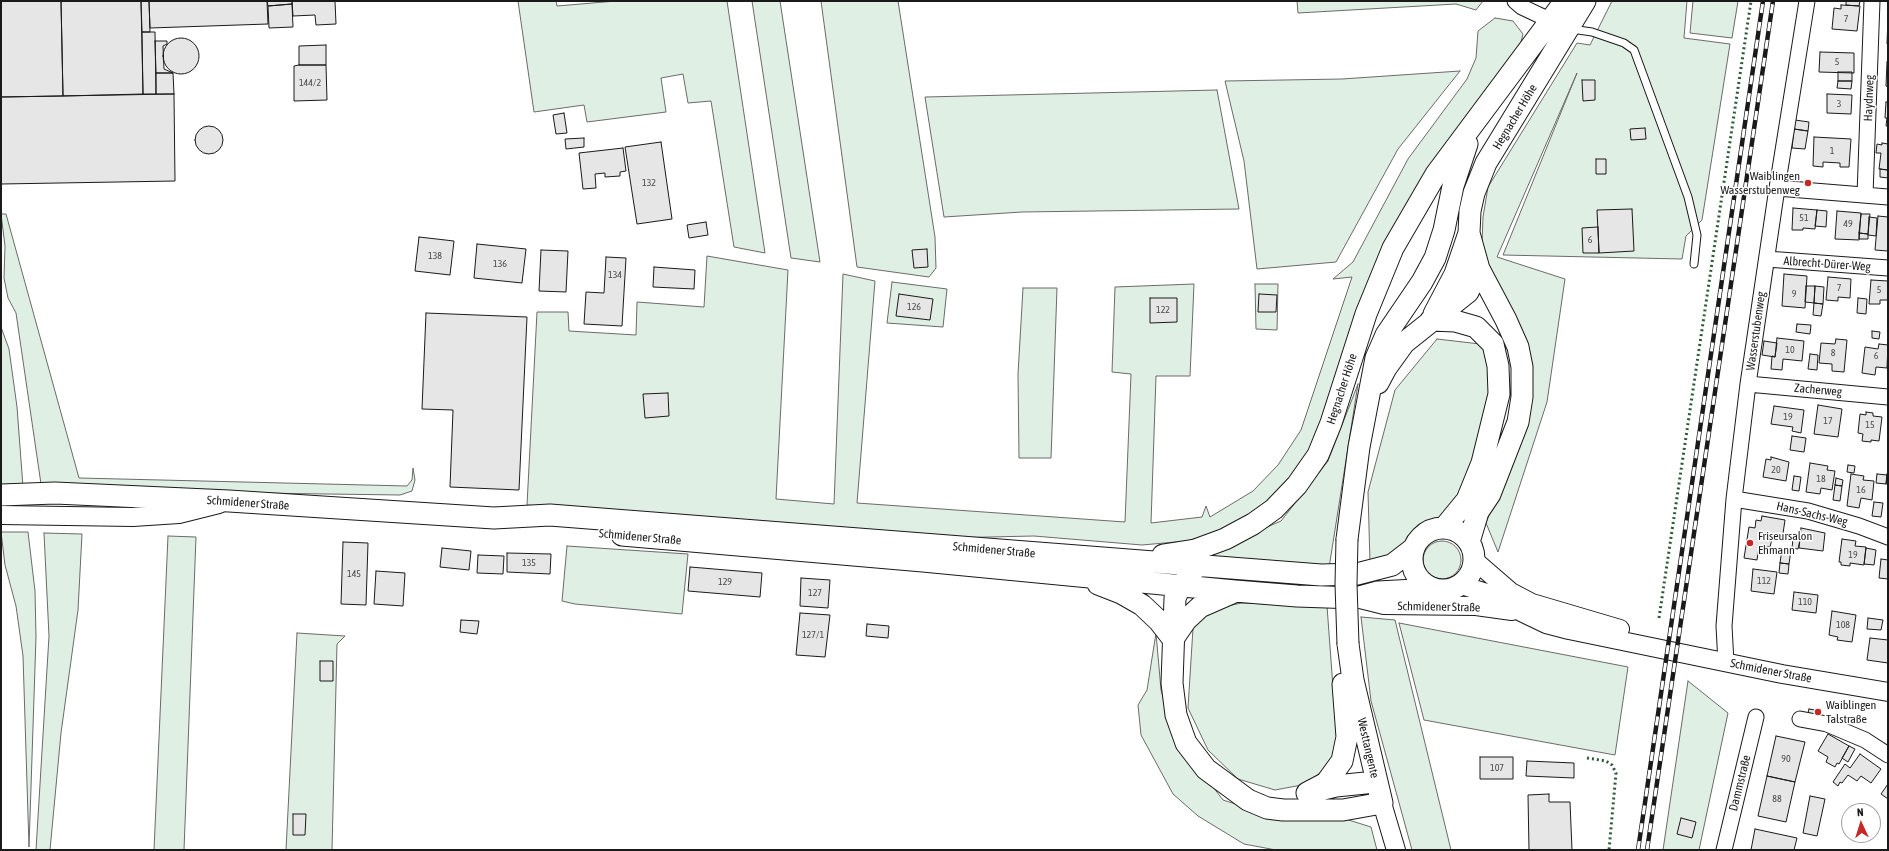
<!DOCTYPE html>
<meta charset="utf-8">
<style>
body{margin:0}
#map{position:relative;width:1889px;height:851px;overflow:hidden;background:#fff;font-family:"Asap Condensed",sans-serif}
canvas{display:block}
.frame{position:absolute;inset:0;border:2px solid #1a1a1a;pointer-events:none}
.north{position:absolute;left:1841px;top:803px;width:40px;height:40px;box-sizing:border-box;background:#fff;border:1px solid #a3a3a3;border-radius:50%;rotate:356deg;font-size:11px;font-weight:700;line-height:16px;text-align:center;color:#1a1a1a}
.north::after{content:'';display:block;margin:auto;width:14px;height:18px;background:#c62828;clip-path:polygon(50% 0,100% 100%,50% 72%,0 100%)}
</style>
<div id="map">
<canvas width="1889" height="851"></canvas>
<div class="frame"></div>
<div class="north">N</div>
</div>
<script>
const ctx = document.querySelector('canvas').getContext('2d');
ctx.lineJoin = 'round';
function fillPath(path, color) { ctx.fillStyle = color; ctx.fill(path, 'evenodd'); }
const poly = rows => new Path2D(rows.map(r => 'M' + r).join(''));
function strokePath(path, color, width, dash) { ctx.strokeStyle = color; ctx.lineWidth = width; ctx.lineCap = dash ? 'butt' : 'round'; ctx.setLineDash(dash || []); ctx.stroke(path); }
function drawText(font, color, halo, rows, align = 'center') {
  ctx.font = font + ' "Asap Condensed",sans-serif'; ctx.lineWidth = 3; ctx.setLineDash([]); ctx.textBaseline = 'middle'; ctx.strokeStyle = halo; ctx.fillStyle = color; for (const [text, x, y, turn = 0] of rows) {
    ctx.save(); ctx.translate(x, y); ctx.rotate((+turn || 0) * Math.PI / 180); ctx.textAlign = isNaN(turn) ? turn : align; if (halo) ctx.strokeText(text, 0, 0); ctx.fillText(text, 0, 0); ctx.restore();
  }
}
const green = poly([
 [518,1,556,1,557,6,616,1,727,1,765,253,734,247,711,101,688,103,683,74,661,78,666,112,587,122,584,105,534,112,518,1],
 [752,1,780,1,820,262,791,258,752,1],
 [821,1,898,1,935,237,936,268,929,277,857,267,821,1],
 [1297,1,1483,1,1476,10,1456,4,1298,13,1297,1],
 [1612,1,1687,1,1684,38,1730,44,1702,220,1686,236,1682,259,1503,255,1577,73,1497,257,1565,279,1547,402,1498,552,1486,523,1528,414,1482,244,1483,217,1488,187,1577,43,1590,45,1612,1],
 [1693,1,1738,1,1732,38,1690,33,1693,1],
 [1495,18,1513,21,1523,34,1519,50,1433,164,1306,459,1281,489,1259,509,1221,531,1187,541,1142,545,1034,536,944,538,527,505,537,312,568,312,569,331,636,335,637,302,704,307,707,256,788,270,776,499,834,504,843,274,875,281,857,503,1125,522,1131,374,1112,372,1115,287,1194,284,1190,376,1156,376,1151,523,1202,517,1206,506,1210,517,1253,491,1278,465,1301,430,1352,277,1333,279,1353,262,1408,159,1467,79,1476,58,1478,31,1495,18],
 [1460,71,1398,149,1336,262,1257,269,1244,161,1225,81,1342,79,1460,71],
 [1217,90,1239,209,1022,212,944,217,925,97,1217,90],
 [1,214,6,214,79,478,407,486,412,480,413,468,415,480,412,491,400,495,256,493,41,484,16,313,8,298,4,278,5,246,1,214],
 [892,282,947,289,943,327,887,323,892,282],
 [1255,284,1278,284,1277,330,1256,329,1255,284],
 [1023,288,1057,288,1051,458,1019,458,1018,374,1023,288],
 [1,327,9,349,17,407,23,487,1,488,1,327],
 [1437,339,1480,344,1487,354,1490,407,1459,499,1443,518,1421,525,1400,550,1370,563,1368,492,1395,390,1437,339],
 [1358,384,1329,568,1196,558,1281,521,1328,461,1358,384],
 [1,532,28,532,35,591,36,637,29,847,23,656,16,606,5,565,1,532],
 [44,533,82,534,78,610,61,733,50,850,36,850,49,636,44,533],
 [168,536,196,537,184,850,154,850,168,536],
 '1423 560a19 19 0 1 1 38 0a19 19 0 1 1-38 0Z',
 [567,546,688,554,682,614,575,604,562,601,567,546],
 [1242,603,1327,606,1337,742,1330,764,1307,784,1275,790,1238,779,1208,750,1188,708,1193,628,1211,609,1242,603],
 [1361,617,1395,620,1451,850,1412,850,1371,701,1361,617],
 [1399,623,1628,667,1615,755,1424,720,1399,623],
 [297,633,345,636,337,644,332,850,286,850,297,633],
 [1156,633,1161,690,1174,736,1223,800,1285,820,1339,817,1371,827,1377,850,1276,850,1244,844,1198,816,1173,794,1141,735,1138,705,1147,690,1156,633],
 [1688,681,1728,713,1699,850,1663,850,1688,681]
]);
const building = poly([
 [1,1,61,1,63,96,1,97,1,1],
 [61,1,141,1,143,94,63,96,61,1],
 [141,1,149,1,150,32,142,32,141,1],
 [149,1,267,1,268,24,150,28,149,1],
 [267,1,292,1,292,4,268,6,267,1],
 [292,1,335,1,336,24,316,25,315,15,293,16,292,1],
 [1846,1,1860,1,1859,6,1846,5,1846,1],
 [292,4,293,27,269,28,268,6,292,4],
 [1841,5,1860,6,1857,31,1832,29,1834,8,1841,9,1841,5],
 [1888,18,1888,44,1887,44,1888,18],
 [142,32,155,32,156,94,143,94,142,32],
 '163 56a18 18 0 1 1 36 0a18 18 0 1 1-36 0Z',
 [155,41,167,41,167,44,163,46,164,69,173,73,156,73,155,41],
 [326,45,326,65,299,65,299,46,326,45],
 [1820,52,1854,53,1854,73,1819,72,1820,52],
 [1887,62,1888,63,1888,87,1886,86,1887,62],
 [299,65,326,65,327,100,294,101,294,66,299,65],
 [1838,72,1852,72,1852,81,1838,81,1838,72],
 [156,73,173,73,174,94,156,94,156,73],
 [1582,80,1595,80,1595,100,1583,101,1582,80],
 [1838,81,1852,81,1851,89,1837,88,1838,81],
 [174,94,175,181,1,184,1,97,174,94],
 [1827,94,1852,95,1851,114,1827,113,1827,94],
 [1886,102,1888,102,1888,126,1886,126,1887,118,1885,118,1886,102],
 [564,113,567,133,556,134,553,115,564,113],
 [1795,120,1809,122,1808,131,1794,129,1795,120],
 '195 140a14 14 0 1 1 28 0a14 14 0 1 1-28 0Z',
 [1645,128,1646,139,1631,140,1630,129,1645,128],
 [1794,129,1808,131,1805,149,1792,148,1794,129],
 [1814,137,1851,139,1849,167,1840,167,1840,163,1823,162,1823,167,1813,166,1814,137],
 [584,138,584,147,566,149,565,139,584,138],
 [661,142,672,219,637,224,625,147,661,142],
 [1882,143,1888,144,1888,170,1879,169,1881,153,1876,153,1877,144,1882,145,1882,143],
 [623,148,626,171,620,172,620,176,605,177,605,173,595,174,596,188,583,189,579,153,623,148],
 [1596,159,1606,159,1606,174,1596,174,1596,159],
 [1880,169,1888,170,1888,178,1880,177,1880,169],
 [1793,208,1817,210,1815,229,1803,228,1803,230,1792,230,1793,208],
 [1632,209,1634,251,1599,253,1597,210,1632,209],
 [1817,210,1827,211,1826,227,1815,226,1817,210],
 [1837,211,1861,213,1859,240,1835,239,1837,211],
 [1861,214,1870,214,1868,234,1859,233,1861,214],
 [1878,216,1888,217,1888,251,1875,250,1878,216],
 [1869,217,1877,218,1876,236,1868,235,1869,217],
 [706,222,708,235,689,238,687,225,706,222],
 [1598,227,1599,253,1583,253,1582,228,1598,227],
 [1859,233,1868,234,1868,239,1859,239,1859,233],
 [419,237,454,241,450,275,415,271,419,237],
 [477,244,526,249,522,283,474,278,477,244],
 [927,249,928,267,914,268,912,250,927,249],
 [541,250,568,251,566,292,539,291,541,250],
 [606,257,626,258,622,326,584,324,586,292,604,293,606,257],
 [654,267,695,270,694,289,653,287,654,267],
 [1784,274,1807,276,1805,308,1782,306,1784,274],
 [1828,277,1851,279,1850,298,1838,297,1838,301,1826,300,1828,277],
 [1871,280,1888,281,1888,300,1880,300,1880,304,1869,304,1871,280],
 [1806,286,1815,286,1814,303,1805,302,1806,286],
 [1815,286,1824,287,1823,304,1814,303,1815,286],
 [899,294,933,299,930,320,896,316,899,294],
 [1259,294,1277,295,1276,312,1258,312,1259,294],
 [1150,298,1177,298,1177,322,1150,323,1150,298],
 [1858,298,1867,299,1866,314,1857,313,1858,298],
 [1814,303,1823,304,1821,316,1813,315,1814,303],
 [426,313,527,317,519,490,450,487,453,410,422,409,426,313],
 [1797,324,1811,325,1810,334,1796,332,1797,324],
 [1872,331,1880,332,1879,339,1872,338,1872,331],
 [1777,338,1804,341,1802,361,1783,359,1782,370,1771,369,1772,356,1775,357,1777,338],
 [1836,339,1847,340,1844,372,1832,371,1832,364,1819,363,1821,343,1835,344,1836,339],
 [1764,341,1777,343,1775,357,1762,355,1764,341],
 [1879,344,1888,345,1887,368,1876,367,1875,375,1862,373,1865,347,1878,349,1879,344],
 [1810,354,1818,355,1817,370,1808,369,1810,354],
 [668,393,669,416,645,418,643,394,668,393],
 [1818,405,1842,409,1838,437,1814,434,1818,405],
 [1774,406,1804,410,1801,433,1792,431,1793,427,1771,424,1774,406],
 [1866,412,1873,413,1873,416,1882,417,1879,441,1871,440,1871,442,1862,441,1863,434,1858,433,1860,414,1866,415,1866,412],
 [1792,436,1806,438,1804,452,1790,450,1792,436],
 [1771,457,1789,462,1786,481,1763,477,1766,459,1771,460,1771,457],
 [1810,463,1828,466,1827,470,1835,471,1832,490,1821,488,1820,494,1806,492,1810,463],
 [1848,465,1855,466,1854,473,1847,472,1848,465],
 [1851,474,1864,476,1863,480,1874,481,1872,500,1861,498,1859,508,1847,506,1851,474],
 [1877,474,1887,475,1886,484,1876,483,1877,474],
 [1887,474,1888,474,1888,484,1886,484,1887,474],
 [1794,476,1801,477,1799,491,1792,490,1794,476],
 [1836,478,1843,480,1842,486,1835,485,1836,478],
 [1835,485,1842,486,1840,501,1833,500,1835,485],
 [1874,502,1883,503,1881,517,1872,516,1874,502],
 [1762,516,1785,520,1782,540,1772,539,1770,547,1759,546,1757,560,1744,558,1749,527,1755,528,1756,520,1761,521,1762,516],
 [1801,528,1825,533,1823,551,1799,548,1801,528],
 [1793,539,1800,540,1798,549,1792,548,1793,539],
 [1842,539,1856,541,1855,546,1866,547,1864,565,1850,563,1850,566,1841,565,1841,562,1839,562,1842,539],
 [343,542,368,543,366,605,341,604,343,542],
 [442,548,471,551,469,570,440,567,442,548],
 [1866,548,1876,550,1874,565,1864,564,1866,548],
 [1782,549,1791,550,1789,564,1780,563,1782,549],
 [507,553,551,554,550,574,507,572,507,553],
 [478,555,504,556,503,574,477,573,478,555],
 [1881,559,1888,560,1888,579,1879,578,1881,559],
 [1780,563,1789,564,1788,574,1779,573,1780,563],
 [690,567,762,573,760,597,688,591,690,567],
 [1753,569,1777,572,1774,594,1751,591,1753,569],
 [376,571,405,573,403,606,374,604,376,571],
 [801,578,830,580,828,608,800,606,801,578],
 [1794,592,1818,595,1816,613,1792,610,1794,592],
 [1832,611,1856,615,1852,642,1837,640,1838,637,1829,635,1832,611],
 [800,613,830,615,825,657,796,655,800,613],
 [1868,618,1883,620,1881,630,1867,629,1868,618],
 [461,620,479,621,477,634,460,632,461,620],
 [867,624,889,626,888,638,866,636,867,624],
 [1870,638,1888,640,1888,663,1867,660,1870,638],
 [320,661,333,661,333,681,320,681,320,661],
 [1809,709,1821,711,1820,715,1808,713,1809,709],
 [1828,734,1849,746,1839,764,1837,763,1835,767,1826,762,1828,757,1818,751,1828,734],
 [1776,736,1805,742,1795,782,1767,776,1776,736],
 [1849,746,1855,749,1848,762,1842,758,1849,746],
 [1860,754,1881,769,1871,783,1861,776,1857,781,1848,775,1842,783,1840,782,1838,786,1833,782,1845,764,1850,768,1860,754],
 [1480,757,1513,757,1513,779,1480,779,1480,757],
 [1527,761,1574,763,1574,778,1526,776,1527,761],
 [1767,776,1795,782,1786,822,1758,816,1767,776],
 [1888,784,1888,799,1881,794,1888,784],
 [1549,794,1549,802,1570,802,1572,850,1529,850,1528,795,1549,794],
 [1810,796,1825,799,1817,836,1803,833,1810,796],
 [293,814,306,814,305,835,293,835,293,814],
 [1681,818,1696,822,1692,838,1677,834,1681,818],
 [1755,829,1797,838,1794,850,1751,850,1755,829]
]);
const service = poly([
 [1571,29,1592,32,1624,43,1634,50,1688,197,1697,235,1694,264]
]);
const minor = poly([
 [1515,1,1522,7,1558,24],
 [1777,188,1888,197],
 [1865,195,1872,1],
 [1767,259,1888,268],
 [1748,384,1888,397],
 [1734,499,1808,511,1859,526,1888,537],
 [1726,663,1724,626,1734,499,1748,384,1777,188,1807,1],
 [1800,719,1827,724,1865,740,1888,755],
 [1724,850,1756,717]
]);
const tertiary = poly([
 [1,515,133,517,179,514,219,504],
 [1474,560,1511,592,1532,603,1620,629],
 [1461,585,1487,593,1523,613,1546,624,1569,630,1782,674,1888,692],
 [1356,598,1384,605,1476,606,1512,611],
 [1382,803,1396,850]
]);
const secondary = poly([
 [1434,314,1455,274,1469,233],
 [1431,320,1455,321,1476,327,1493,344,1498,366,1499,394,1482,463,1467,500,1444,528],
 [1378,383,1386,368,1404,343,1468,292,1479,269],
 [1,495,55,493,229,501,494,518,550,515,1321,575,1357,574,1392,565,1414,548],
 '1412 559a31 31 0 1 1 62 0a31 31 0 1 1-62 0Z',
 [622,535,923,561,1235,591,1297,596,1356,598,1378,592,1434,589],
 [1347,539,1359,447,1376,358,1386,335,1422,282,1435,258,1444,230,1453,186,1467,144],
 [1469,542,1478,512,1490,494,1518,422,1522,397,1522,367,1518,347,1506,320,1479,269,1469,233,1470,211,1474,193,1486,163,1585,1],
 [1163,555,1195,550,1225,539,1253,524,1274,509,1297,485,1318,455,1331,423,1366,314,1393,248,1436,174,1565,1],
 [1191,576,1181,585,1175,598,1172,683,1176,715,1186,743,1206,769,1248,800,1267,808,1283,810,1343,810,1382,803,1353,680,1348,644],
 [1098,584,1121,593,1142,605,1159,621,1173,639],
 [1173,639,1186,620,1200,607,1232,593],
 [1315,791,1336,786,1375,782],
 [1307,793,1326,783,1342,761,1347,737,1343,684]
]);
const rail = poly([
 [1638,850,1763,1],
 [1647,850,1773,1]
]);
const secondaryBridge = poly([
 [1347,539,1346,584,1348,644]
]);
const hedge = poly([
 [1659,618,1751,1],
 [1587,758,1606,761,1612,765,1616,773,1609,850]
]);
const markers = [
 [1808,183,4,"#c62828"],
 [1750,543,4,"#c62828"],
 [1818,712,4,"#c62828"]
];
const numberNames = [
 ["7",1846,19],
 ["5",1837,62],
 ["144/2",310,83],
 ["3",1839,104],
 ["1",1832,151],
 ["132",649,183],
 ["51",1804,218],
 ["49",1848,224],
 ["6",1590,240],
 ["138",435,256],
 ["136",500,264],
 ["134",615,275],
 ["7",1839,288],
 ["5",1879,290],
 ["9",1794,294],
 ["126",914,307],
 ["122",1163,310],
 ["10",1790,350],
 ["8",1833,353],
 ["6",1876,356],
 ["19",1788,417],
 ["17",1828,421],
 ["15",1870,425],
 ["20",1776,470],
 ["18",1821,479],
 ["16",1861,490],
 ["19",1853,555],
 ["135",529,563],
 ["145",354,574],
 ["112",1764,581],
 ["129",725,582],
 ["127",815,593],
 ["110",1805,602],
 ["108",1843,625],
 ["127/1",813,635],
 ["90",1786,759],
 ["107",1497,768],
 ["88",1777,799]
];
const streetNames = [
 ["Haydnweg",1869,98,-88],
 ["Hegnacher Höhe",1515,117,-59],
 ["Albrecht-Dürer-Weg",1827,264,4],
 ["Wasserstubenweg",1756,331,-82],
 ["Hegnacher Höhe",1342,389,-72],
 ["Zacherweg",1818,390,5],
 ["Schmidener Straße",248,503,4],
 ["Hans-Sachs-Weg",1812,514,13],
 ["Schmidener Straße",640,537,5],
 ["Schmidener Straße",994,550,5],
 ["Schmidener Straße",1439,607,1],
 ["Schmidener Straße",1771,671,11],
 ["Westtangente",1368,748,77],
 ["Dammstraße",1740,783,-76]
];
const poiNames = [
 ["Waiblingen",1800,176,"right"],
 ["Wasserstubenweg",1800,190,"right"],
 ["Friseursalon",1758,536],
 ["Ehmann",1758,550],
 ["Waiblingen",1826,705],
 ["Talstraße",1826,719]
];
fillPath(green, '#e0efe3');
strokePath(green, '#6a6a6a', 1);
fillPath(building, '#e6e6e6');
strokePath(building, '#1a1a1a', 1);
strokePath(service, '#1a1a1a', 9);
strokePath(minor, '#1a1a1a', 17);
strokePath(tertiary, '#1a1a1a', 20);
strokePath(secondary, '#1a1a1a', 23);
strokePath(service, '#fff', 7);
strokePath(minor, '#fff', 15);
strokePath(tertiary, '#fff', 18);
strokePath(secondary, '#fff', 21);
strokePath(rail, '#1a1a1a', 4.5);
strokePath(rail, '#fff', 3, [9]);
strokePath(secondaryBridge, '#1a1a1a', 23, []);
strokePath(secondaryBridge, '#fff', 21);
strokePath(hedge, '#2b5a34', 3, [2, 3]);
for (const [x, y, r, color] of markers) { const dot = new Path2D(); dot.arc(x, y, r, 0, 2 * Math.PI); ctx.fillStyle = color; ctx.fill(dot); strokePath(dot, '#fff', 1.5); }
drawText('10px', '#4d4d4d', null, numberNames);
drawText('12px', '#1a1a1a', '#fff', streetNames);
drawText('12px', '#1a1a1a', '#fff', poiNames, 'left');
</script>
